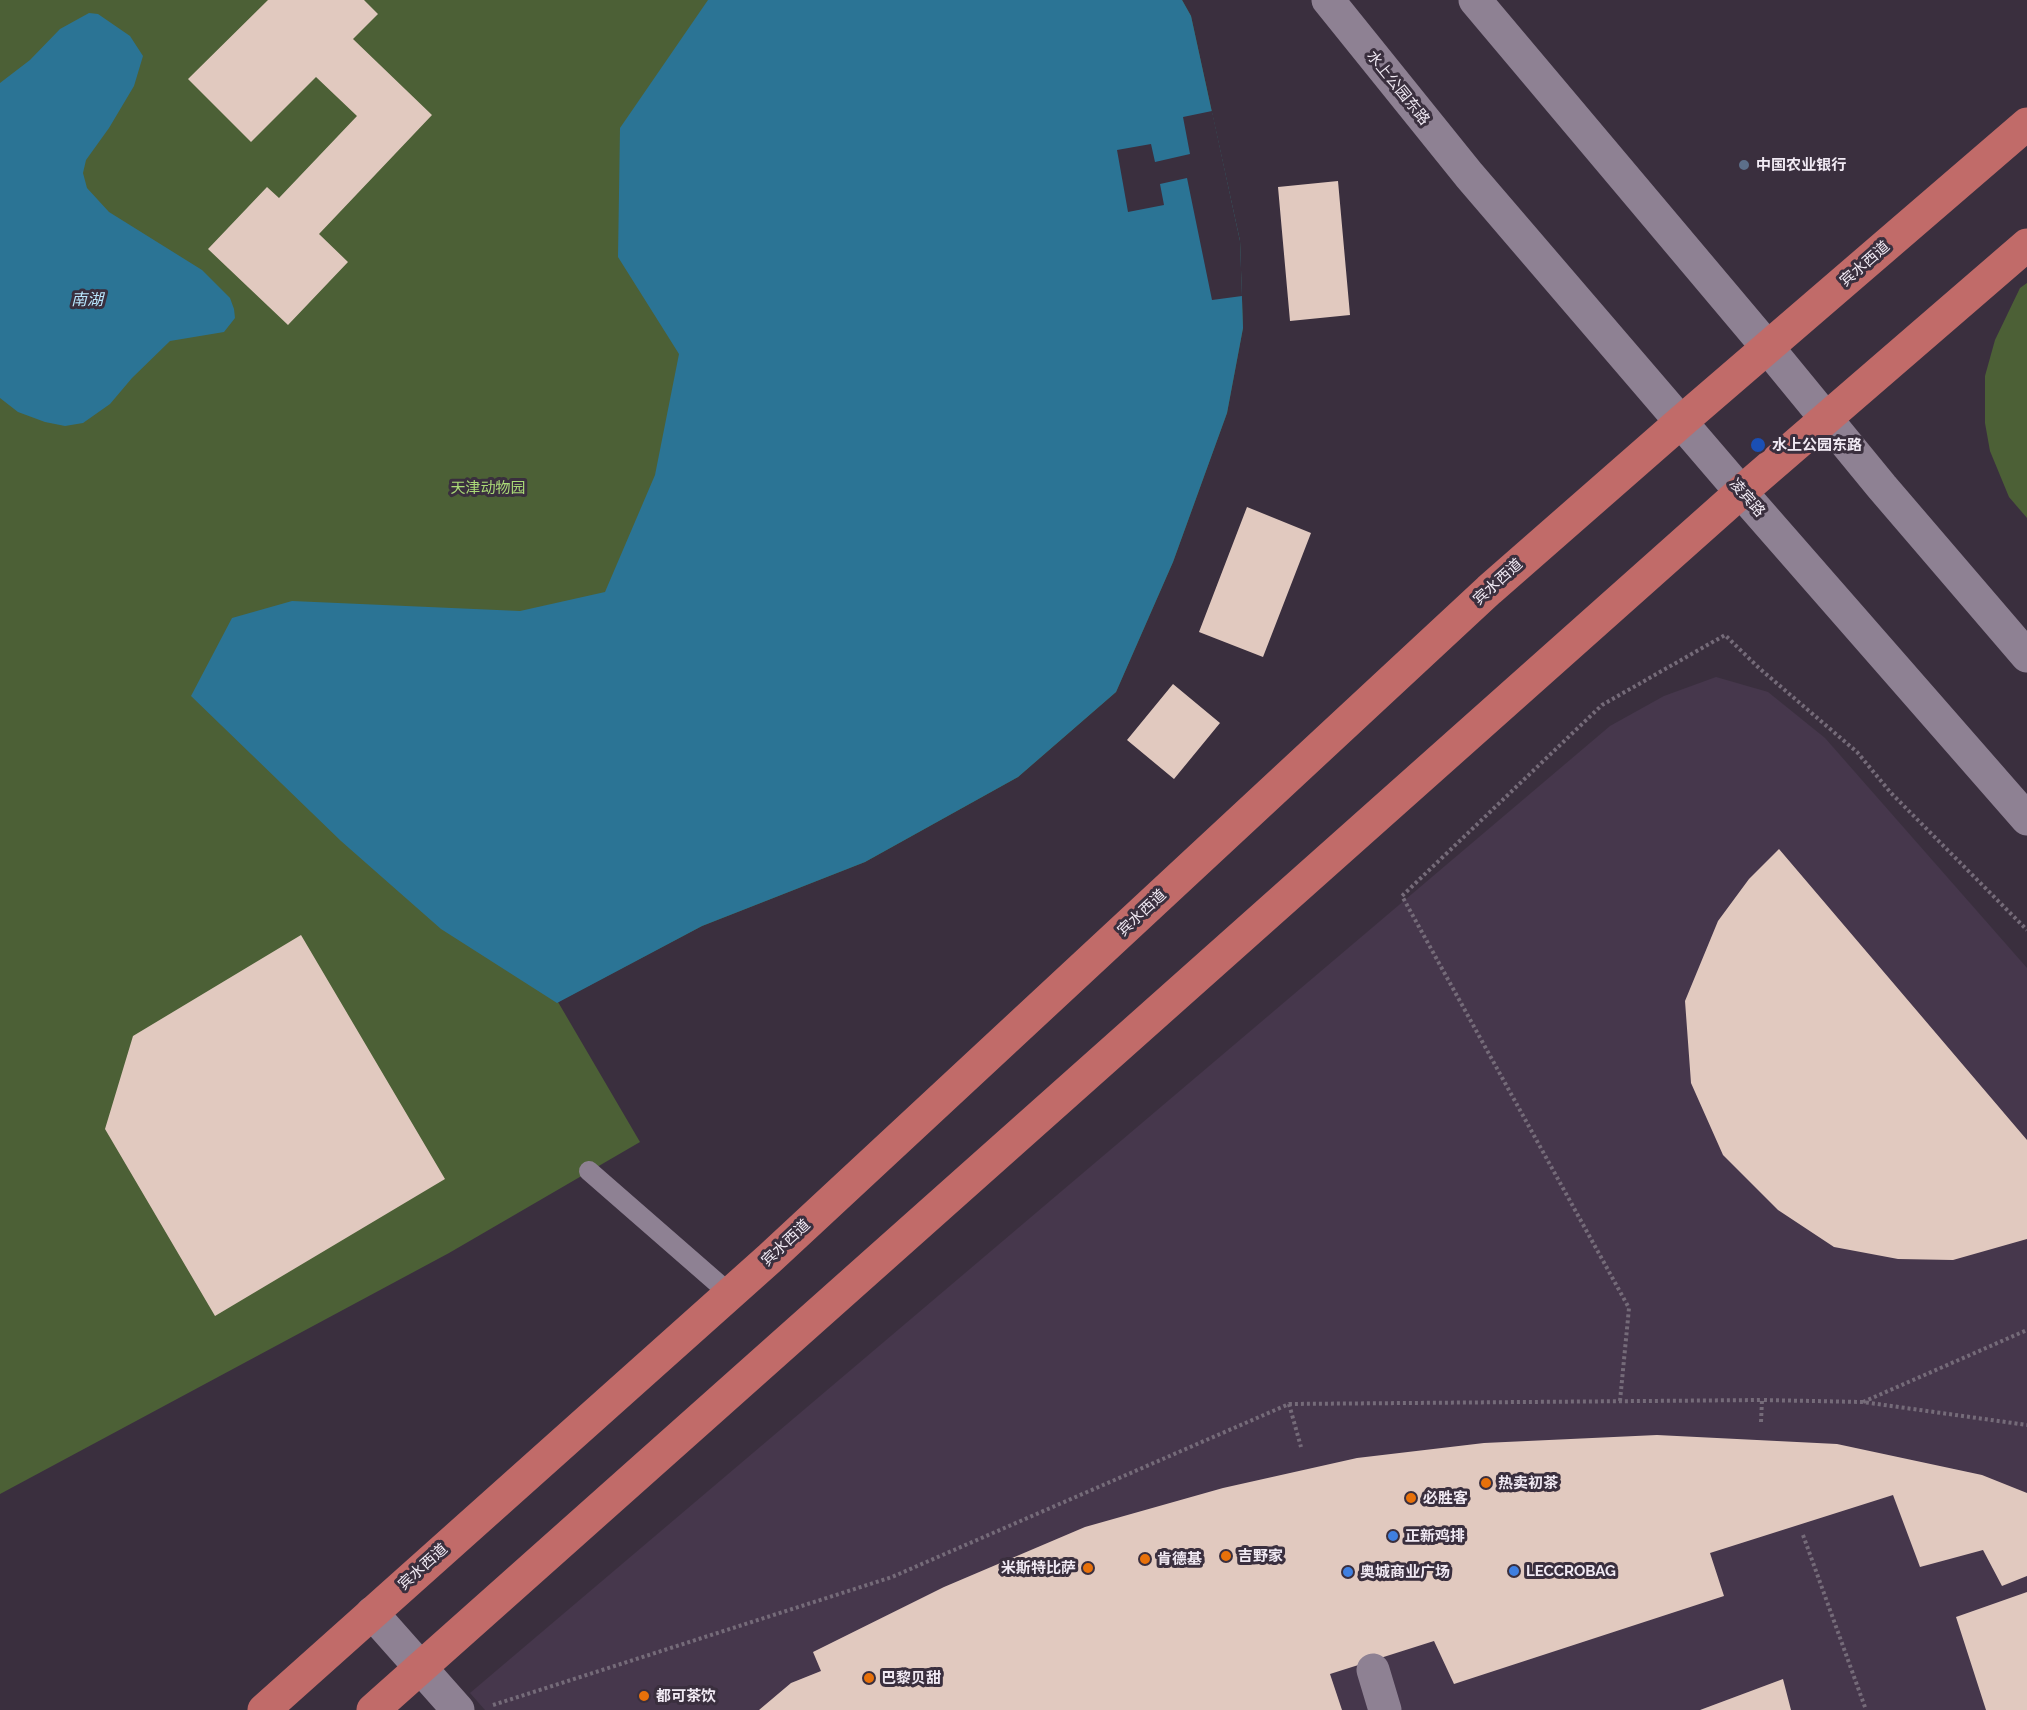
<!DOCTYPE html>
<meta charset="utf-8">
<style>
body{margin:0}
canvas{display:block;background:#3a2f3e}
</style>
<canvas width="2027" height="1710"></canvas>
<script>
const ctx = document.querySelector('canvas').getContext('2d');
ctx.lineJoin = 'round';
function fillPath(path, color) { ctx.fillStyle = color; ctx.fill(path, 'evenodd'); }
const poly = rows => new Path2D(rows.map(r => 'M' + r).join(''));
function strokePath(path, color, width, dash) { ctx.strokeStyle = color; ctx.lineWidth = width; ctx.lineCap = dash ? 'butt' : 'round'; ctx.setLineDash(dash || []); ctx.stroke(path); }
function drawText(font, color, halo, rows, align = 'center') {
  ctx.font = font + ' Raleway,"Noto Sans SC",sans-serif'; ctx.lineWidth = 6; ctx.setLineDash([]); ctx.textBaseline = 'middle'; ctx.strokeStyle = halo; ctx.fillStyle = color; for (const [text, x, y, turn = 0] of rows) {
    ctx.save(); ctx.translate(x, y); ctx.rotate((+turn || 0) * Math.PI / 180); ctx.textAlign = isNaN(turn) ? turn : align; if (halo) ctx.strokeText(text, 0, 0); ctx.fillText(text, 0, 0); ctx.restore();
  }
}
const built = poly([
 [1716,677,1768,692,1825,738,2027,968,2027,1710,485,1710,470,1693,1610,726,1664,696]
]);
const green = poly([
 [0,0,1182,0,1191,16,1240,241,1243,328,1227,413,1173,562,1116,692,1018,777,865,862,702,926,558,1002,640,1142,449,1253,0,1494],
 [2027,283,2027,518,2009,497,1990,451,1985,423,1985,376,1995,340,2020,288]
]);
const water = poly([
 [708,0,1182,0,1191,16,1240,241,1243,328,1227,413,1173,562,1116,692,1018,777,865,862,702,926,557,1003,441,929,341,841,191,696,232,618,292,601,520,611,605,592,655,475,679,354,618,257,620,128],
 [89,13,98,14,130,36,143,56,134,86,109,128,86,160,83,173,87,188,109,212,202,270,230,298,234,309,235,318,224,332,170,341,132,378,110,404,83,423,65,426,45,422,18,412,0,398,0,83,30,60,60,29]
]);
const pier = poly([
 [1212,111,1240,241,1242,296,1212,300,1187,178,1160,184,1164,205,1128,212,1117,150,1151,144,1155,162,1190,154,1183,117]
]);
const building = poly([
 [268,0,364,0,378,14,353,39,432,115,319,234,348,262,288,325,208,249,267,187,279,198,357,116,316,77,251,142,188,79],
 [1338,181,1350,315,1290,321,1278,187],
 [1247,507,1311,533,1263,657,1199,632],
 [1173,684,1220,723,1174,779,1127,740],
 [1779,849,2027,1140,2027,1239,1953,1260,1898,1259,1834,1247,1778,1210,1723,1155,1691,1083,1685,1001,1718,921,1749,879],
 [301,935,445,1179,215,1316,105,1129,133,1036],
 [1657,1435,1837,1444,1982,1475,2027,1493,2027,1576,2002,1586,1983,1550,1920,1567,1893,1495,1710,1553,1724,1596,1454,1684,1434,1641,1330,1674,1342,1710,759,1710,791,1683,821,1671,813,1652,944,1587,1085,1527,1223,1488,1357,1458,1484,1443],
 [2027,1592,2027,1710,1986,1710,1956,1617],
 [1783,1679,1791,1710,1700,1710]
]);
const path = poly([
 [1620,1401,1629,1308,1402,896,1602,705,1725,635,1759,668,1857,752,1891,793,2027,930],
 [1863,1402,2027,1330],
 [1289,1404,1301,1447],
 [1761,1422,1762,1400,1863,1402,2027,1425],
 [1803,1535,1866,1710],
 [493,1705,892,1577,1289,1404,1762,1400]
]);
const lane = poly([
 [589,1171,730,1294]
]);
const street = poly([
 [1373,1670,1385,1710]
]);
const secondary = poly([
 [1328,0,1469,175,1741,492,2027,819],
 [1475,0,1768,348,1882,487,2027,656],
 [372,1613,458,1710]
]);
const primary = poly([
 [264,1710,770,1258,1489,590,1682,421,2027,124],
 [373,1710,1741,492,2027,245]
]);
const markers = [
 [1744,165,6,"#5c6f8a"],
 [1758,445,8,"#1a4fb4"],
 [1486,1483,6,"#e8710a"],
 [1411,1498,6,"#e8710a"],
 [1393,1536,6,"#3f7fe0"],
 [1226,1556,6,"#e8710a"],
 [1145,1559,6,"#e8710a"],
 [1088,1568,6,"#e8710a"],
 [1514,1571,6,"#3f7fe0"],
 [1348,1572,6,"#3f7fe0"],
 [869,1678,6,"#e8710a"],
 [644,1696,6,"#e8710a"]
];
const streetNames = [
 ["水上公园东路",1398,88,51],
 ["宾水西道",1865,264,-41],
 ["凌宾路",1747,498,49],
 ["宾水西道",1498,582,-42],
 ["宾水西道",1142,913,-43],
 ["宾水西道",786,1243,-43],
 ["宾水西道",423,1567,-42]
];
const poiNames = [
 ["中国农业银行",1756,165],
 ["水上公园东路",1772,445],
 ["热卖初茶",1498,1483],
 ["必胜客",1423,1498],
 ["正新鸡排",1405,1536],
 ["吉野家",1238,1556],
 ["肯德基",1157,1559],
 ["米斯特比萨",1076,1568,"right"],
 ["LECCROBAG",1526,1571],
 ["奥城商业广场",1360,1572],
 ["巴黎贝甜",881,1678],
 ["都可茶饮",656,1696]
];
const parkNames = [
 ["天津动物园",488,488]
];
const waterNames = [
 ["南湖",87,300]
];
fillPath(built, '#46374c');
fillPath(green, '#4c6036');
fillPath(water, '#2b7495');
fillPath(pier, '#3a2f3e');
fillPath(building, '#e1c9bf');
strokePath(path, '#756b79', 4, [3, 3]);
strokePath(lane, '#8e8193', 20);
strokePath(street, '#8e8193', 33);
strokePath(secondary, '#8e8193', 33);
strokePath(primary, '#c16b69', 33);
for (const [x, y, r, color] of markers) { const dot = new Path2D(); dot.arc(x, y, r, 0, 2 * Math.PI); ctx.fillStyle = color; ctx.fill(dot); strokePath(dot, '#3a2f3e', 2); }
drawText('15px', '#f1eaf4', '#3a2f3e', streetNames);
drawText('bold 15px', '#f1eaf4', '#3a2f3e', poiNames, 'left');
drawText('15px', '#abdb77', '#3a2f3e', parkNames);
drawText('italic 16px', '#b9e6fd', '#3a2f3e', waterNames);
</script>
